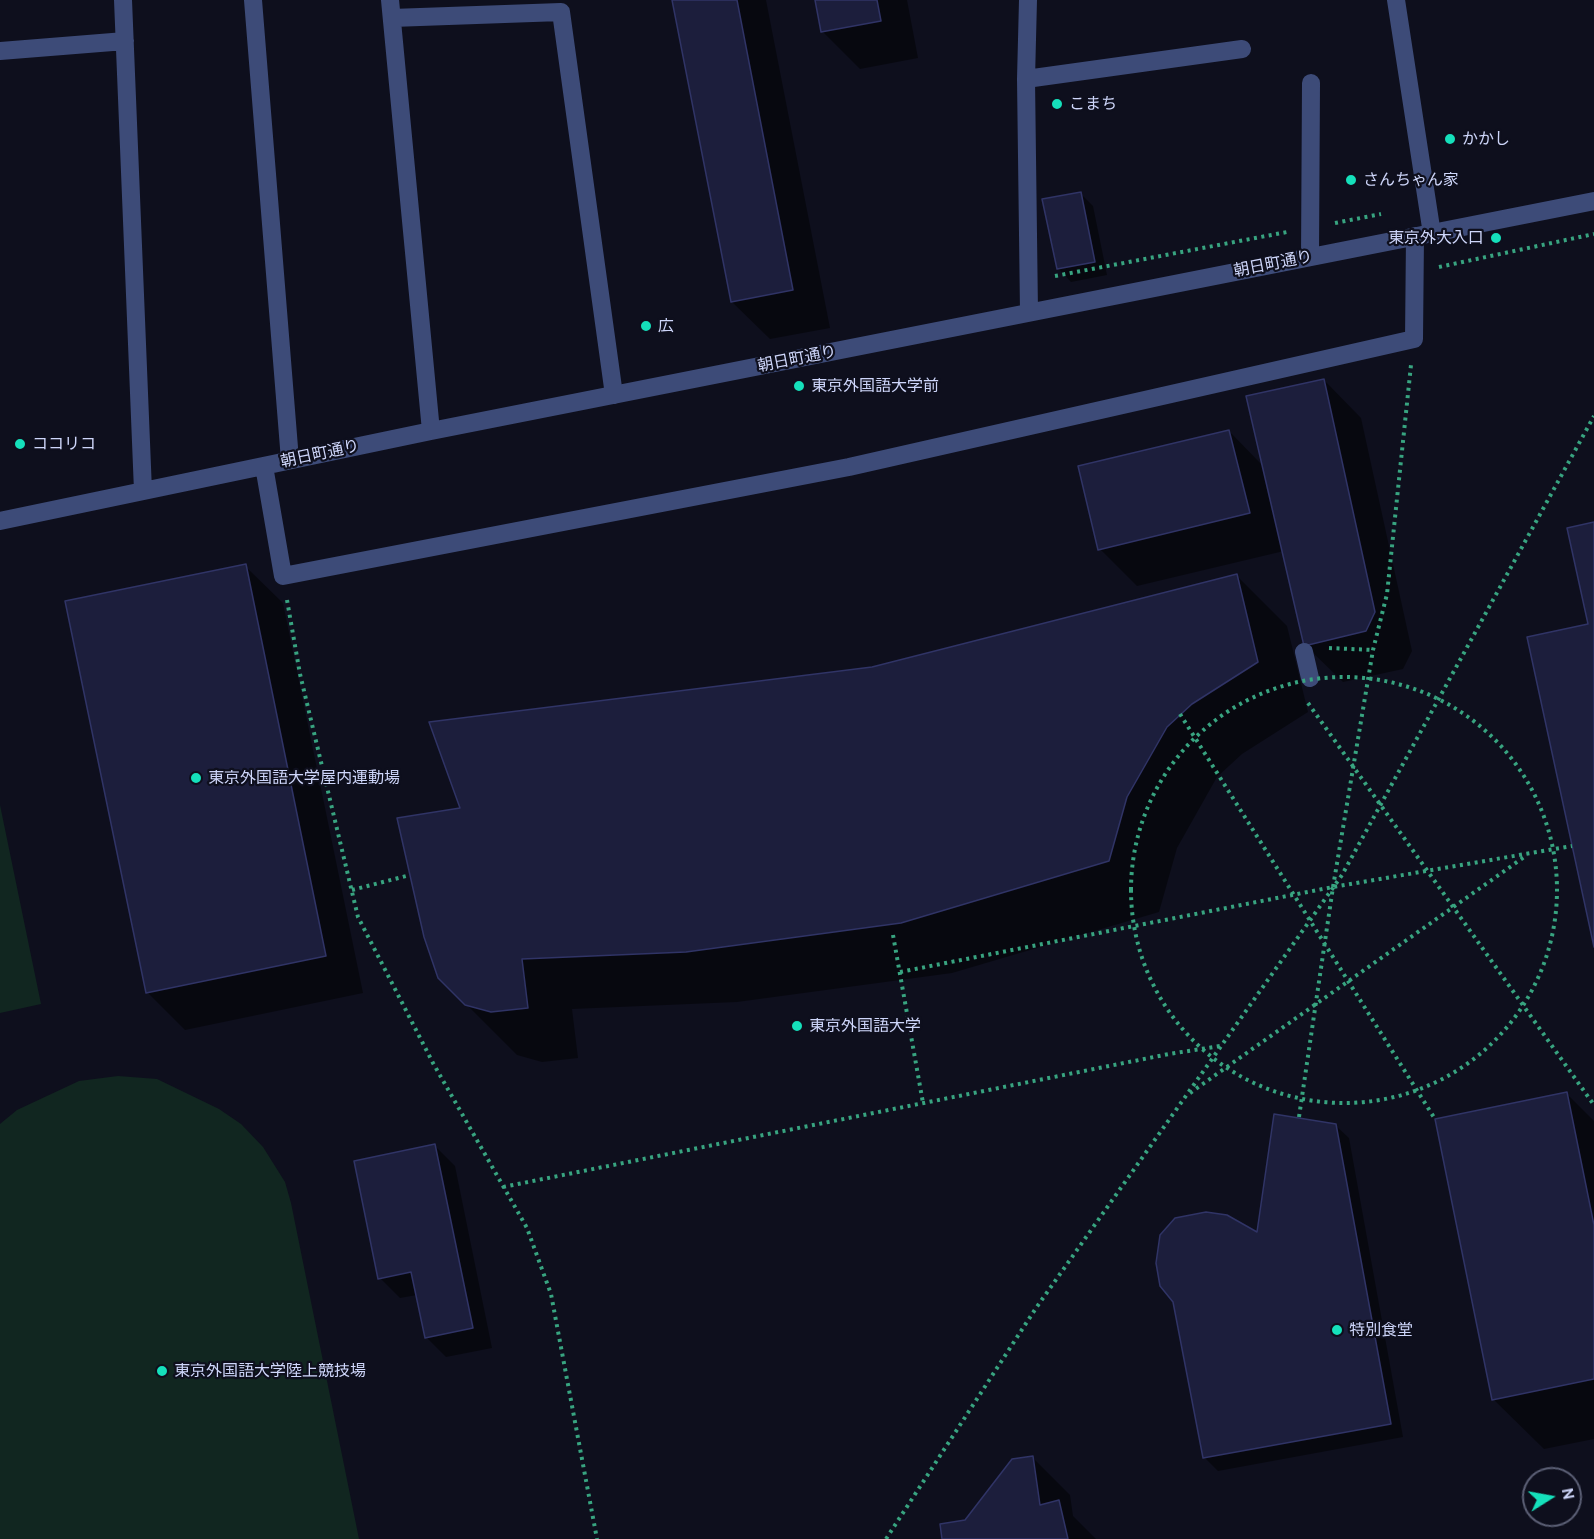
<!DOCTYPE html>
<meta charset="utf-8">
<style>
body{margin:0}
#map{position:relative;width:1594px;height:1539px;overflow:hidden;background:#0e0f1d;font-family:Cabin,sans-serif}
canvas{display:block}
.north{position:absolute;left:1522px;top:1467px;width:60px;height:60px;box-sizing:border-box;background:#0e0f1d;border:2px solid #5b5f75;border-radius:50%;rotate:79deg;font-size:16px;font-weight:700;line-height:24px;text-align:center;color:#ced6fa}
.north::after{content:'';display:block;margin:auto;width:21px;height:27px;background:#15e0bb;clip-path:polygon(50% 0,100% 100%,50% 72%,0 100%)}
</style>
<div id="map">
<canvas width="1594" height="1539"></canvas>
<div class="north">N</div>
</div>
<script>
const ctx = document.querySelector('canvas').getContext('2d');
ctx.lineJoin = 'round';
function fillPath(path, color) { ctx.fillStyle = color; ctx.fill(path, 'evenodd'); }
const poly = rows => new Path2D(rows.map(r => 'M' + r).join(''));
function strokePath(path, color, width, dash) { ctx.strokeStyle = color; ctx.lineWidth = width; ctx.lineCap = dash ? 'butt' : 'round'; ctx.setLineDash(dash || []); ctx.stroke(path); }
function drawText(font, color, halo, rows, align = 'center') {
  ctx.font = font + ' Cabin,"Noto Sans JP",sans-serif'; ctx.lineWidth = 4.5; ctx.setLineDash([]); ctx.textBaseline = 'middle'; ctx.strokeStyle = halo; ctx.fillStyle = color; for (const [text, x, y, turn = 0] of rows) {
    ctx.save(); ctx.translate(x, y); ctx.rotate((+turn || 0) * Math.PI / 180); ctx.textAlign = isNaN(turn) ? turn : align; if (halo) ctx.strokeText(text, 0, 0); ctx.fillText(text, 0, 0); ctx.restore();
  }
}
const green = poly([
 [0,805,41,1004,0,1013],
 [118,1076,157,1079,219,1109,241,1124,263,1147,285,1182,291,1203,359,1539,0,1539,0,1124,17,1110,79,1081]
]);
const shadow = poly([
 [674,0,766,0,830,328,770,339,732,302],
 [816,0,907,0,918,58,860,69,822,31],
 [1080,193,1093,206,1107,275,1071,282,1058,268],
 [1324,380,1361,418,1412,651,1403,669,1343,682,1305,645,1284,551,1137,586,1100,549,1229,431,1264,467],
 [245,566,283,603,363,993,185,1030,147,992],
 [1237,576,1287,626,1308,712,1242,754,1217,777,1177,848,1159,912,952,973,737,1002,572,1009,578,1058,542,1062,517,1055,439,977,462,810,872,669],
 [1567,1094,1594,1121,1594,1439,1544,1449,1493,1399],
 [1335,1125,1349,1138,1403,1437,1218,1471,1205,1458,1259,1234],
 [435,1146,455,1166,492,1348,446,1357,426,1337,417,1295,400,1298,380,1278],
 [1033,1458,1070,1495,1073,1516,1096,1539,944,1539,966,1521]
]);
const building = poly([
 [672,0,737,0,793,290,731,302,672,0],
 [815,0,877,0,881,21,821,32,815,0],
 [1081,192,1095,262,1057,269,1042,199,1081,192],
 [1324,379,1375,612,1366,631,1304,646,1246,396,1324,379],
 [1229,430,1250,513,1098,550,1078,466,1229,430],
 [1594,522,1594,947,1527,637,1588,624,1567,528,1594,522],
 [246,564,326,956,146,993,65,601,246,564],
 [1237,574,1258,662,1192,704,1167,727,1127,797,1109,861,901,923,686,952,522,959,528,1008,491,1012,465,1005,438,978,424,937,397,818,460,808,429,722,872,667,1237,574],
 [1567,1092,1594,1225,1594,1379,1492,1400,1435,1119,1567,1092],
 [1274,1114,1336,1124,1391,1424,1203,1458,1173,1302,1160,1286,1156,1263,1160,1235,1175,1218,1206,1212,1227,1215,1257,1232,1274,1114],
 [435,1144,473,1328,425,1338,411,1272,378,1279,354,1161,435,1144],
 [1033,1456,1040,1505,1059,1500,1068,1539,942,1539,940,1524,965,1520,1012,1459,1033,1456]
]);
const path = poly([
 [1335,223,1381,214],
 [1439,267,1594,234],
 [1055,276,1287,232],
 [287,600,300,674,358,917,433,1063,527,1228,551,1294,597,1539],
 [1329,648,1373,650],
 [1308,703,1594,1105],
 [1180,714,1435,1119],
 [352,890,410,875],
 [893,935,923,1103],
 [900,972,1333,887,1572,846],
 [1190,1093,1527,855],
 [1299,1117,1333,887,1373,650,1387,594,1411,365],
 [503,1187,1169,1054,1220,1046],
 [886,1539,1036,1308,1342,875,1594,416]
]);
const minor = poly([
 [123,0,143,491],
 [253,0,290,460],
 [390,0,431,431],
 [1028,0,1026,79,1029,312],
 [1396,0,1432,234],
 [392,18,561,12,614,395],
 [0,51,125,41],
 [1026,79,1242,49],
 [1310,256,1311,83],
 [264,466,283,576,849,467,1414,339,1415,236],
 [0,521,431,431,1594,201],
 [1304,652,1310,678]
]);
const pathBridge = poly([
 '1131 890a213 213 0 1 1 426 0a213 213 0 1 1-426 0Z'
]);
const markers = [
 [1057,104,6,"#15e0bb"],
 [1450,139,6,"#15e0bb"],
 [1351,180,6,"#15e0bb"],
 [1496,238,6,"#15e0bb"],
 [646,326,6,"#15e0bb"],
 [799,386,6,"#15e0bb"],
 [20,444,6,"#15e0bb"],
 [196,778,6,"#15e0bb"],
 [797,1026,6,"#15e0bb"],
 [1337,1330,6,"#15e0bb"],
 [162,1371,6,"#15e0bb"]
];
const poiNames = [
 ["こまち",1069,104],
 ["かかし",1462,139],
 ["さんちゃん家",1363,180],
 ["東京外大入口",1484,238,"right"],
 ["広",658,326],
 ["東京外国語大学前",811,386],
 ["ココリコ",32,444],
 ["東京外国語大学屋内運動場",208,778],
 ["東京外国語大学",809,1026],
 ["特別食堂",1349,1330],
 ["東京外国語大学陸上競技場",174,1371]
];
const streetNames = [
 ["朝日町通り",1273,264,-11],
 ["朝日町通り",797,359,-11],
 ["朝日町通り",320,454,-12]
];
fillPath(green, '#112620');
fillPath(shadow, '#0007');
fillPath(building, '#1c1e3c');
strokePath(building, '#303466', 1.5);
strokePath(path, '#38a480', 4, [3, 4.5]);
strokePath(minor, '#3d4b78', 18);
strokePath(pathBridge, '#38a480', 4, [3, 4.5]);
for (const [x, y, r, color] of markers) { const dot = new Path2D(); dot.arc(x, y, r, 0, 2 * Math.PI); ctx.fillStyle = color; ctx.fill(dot); strokePath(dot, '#0e0f1d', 2); }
drawText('16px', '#ced6fa', '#0e0f1d', poiNames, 'left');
drawText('16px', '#ced6fa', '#0e0f1d', streetNames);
</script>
